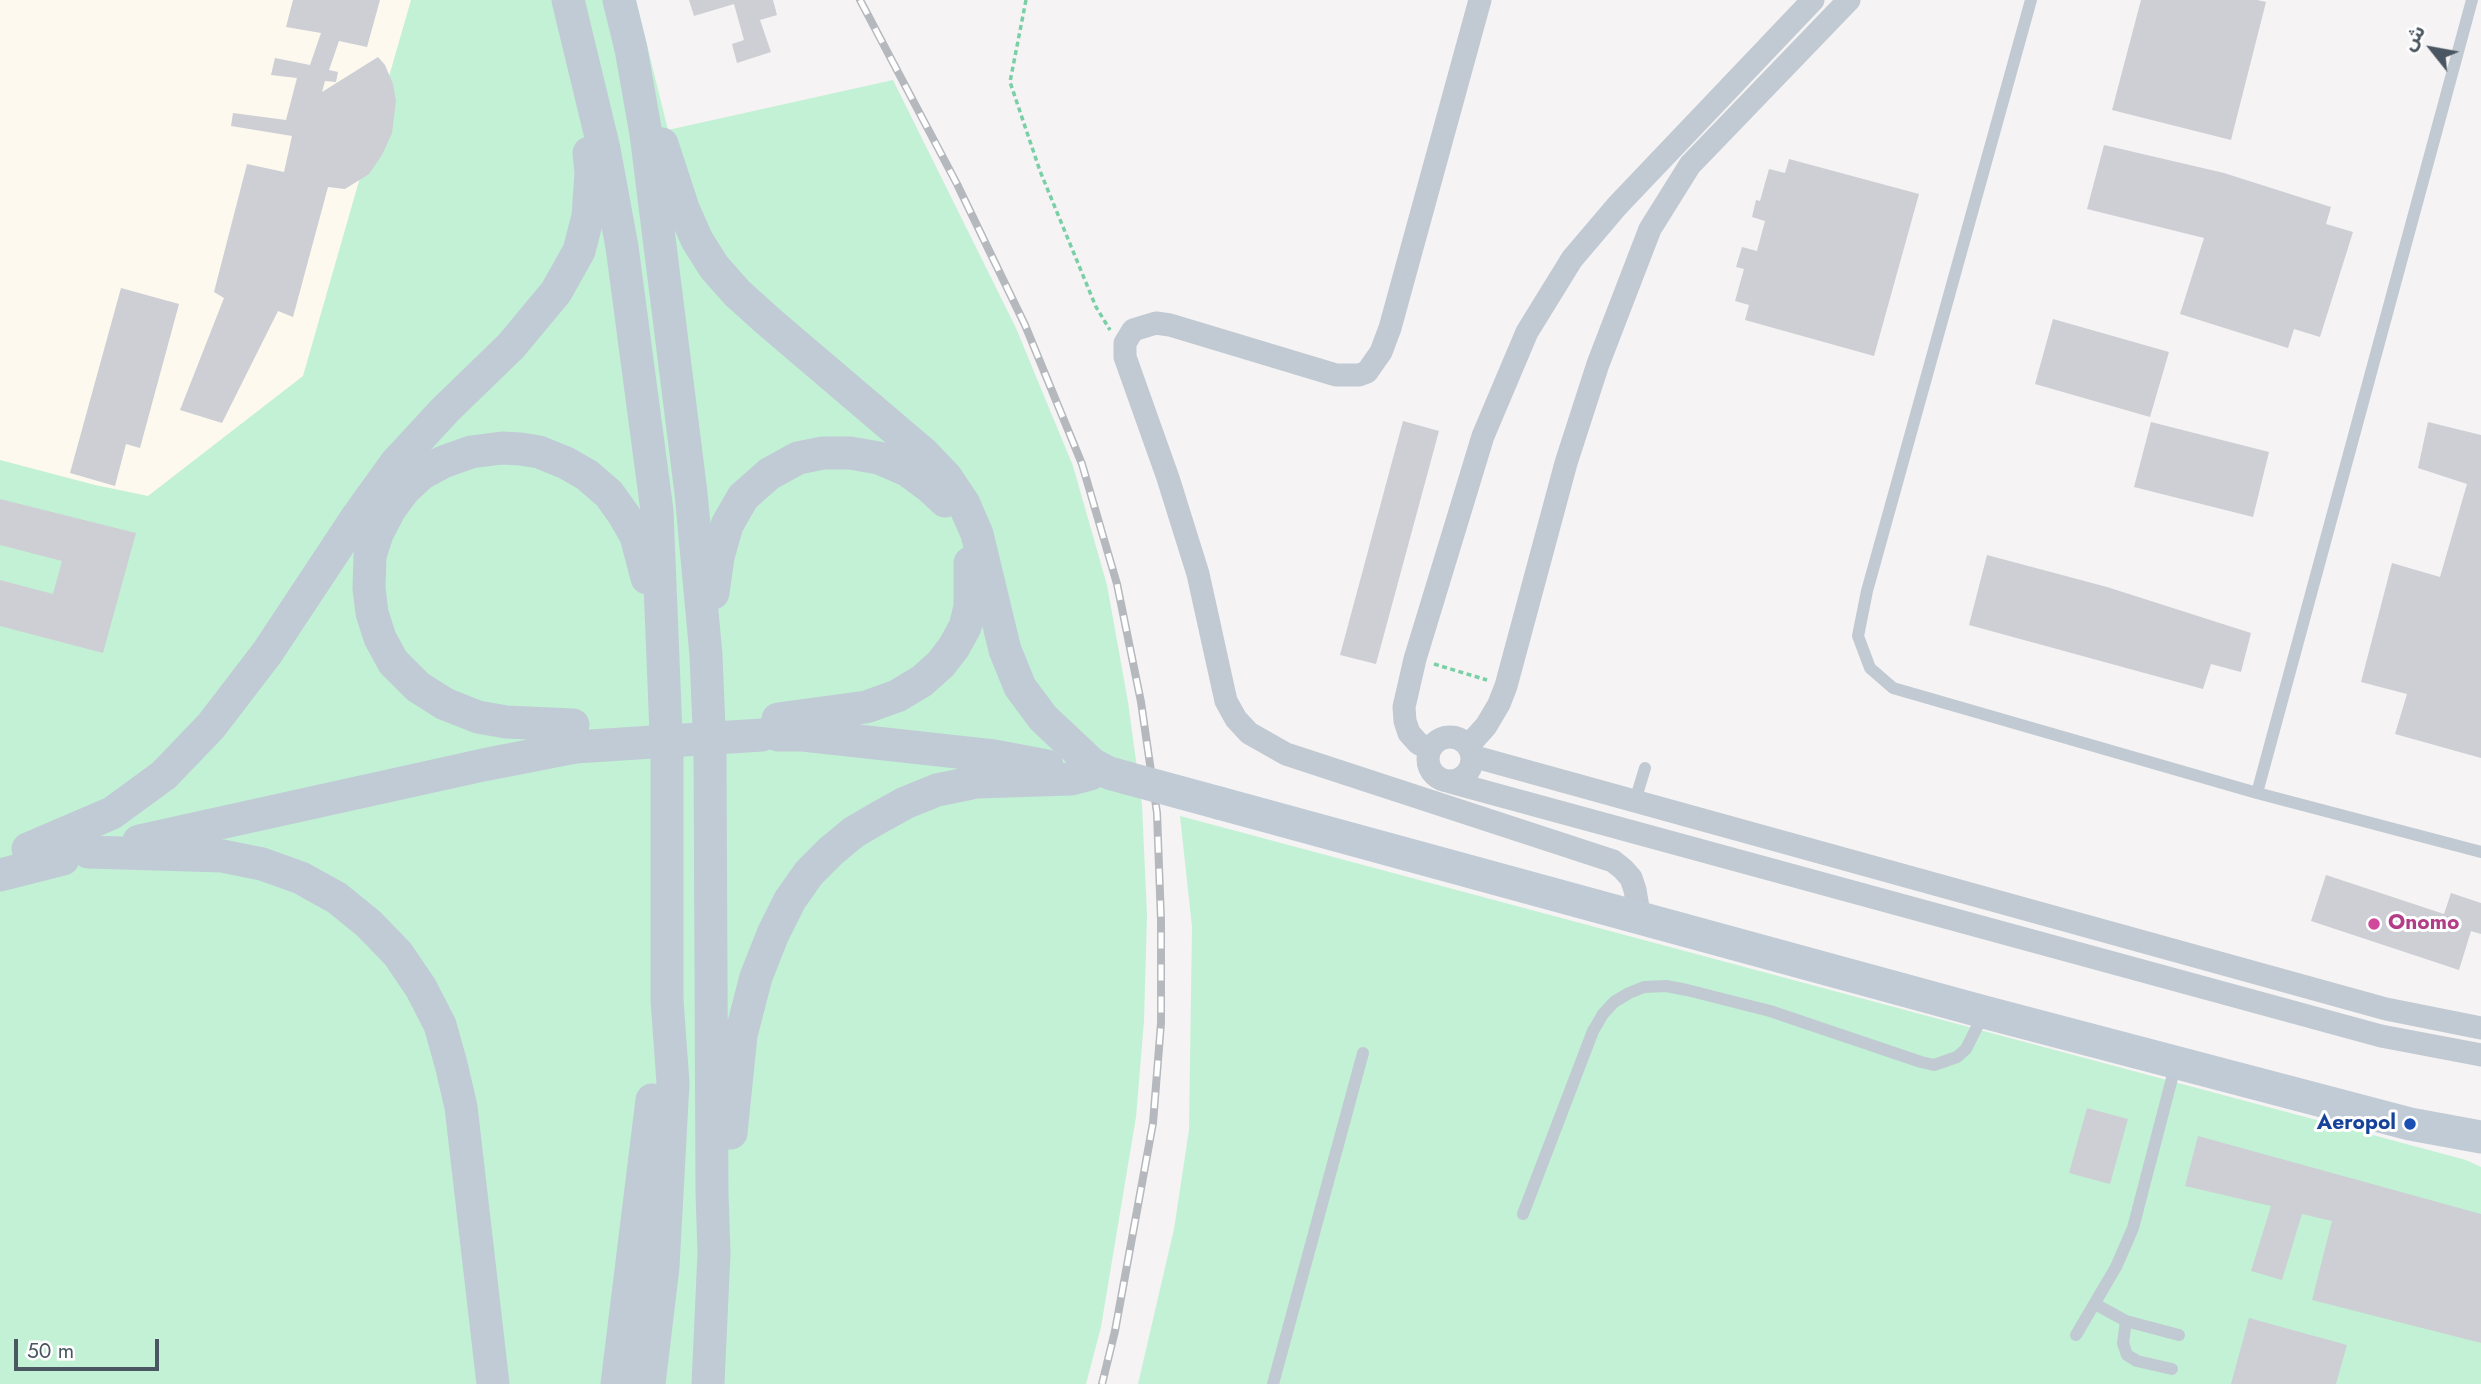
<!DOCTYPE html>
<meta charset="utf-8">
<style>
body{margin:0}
#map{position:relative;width:2481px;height:1384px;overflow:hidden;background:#f5f3f3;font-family:Jost,"Noto Sans Arabic",sans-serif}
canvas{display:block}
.north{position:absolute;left:2397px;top:14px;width:70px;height:70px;-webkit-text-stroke:5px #fff;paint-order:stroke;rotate:301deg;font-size:19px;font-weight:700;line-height:28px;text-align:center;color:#4a5661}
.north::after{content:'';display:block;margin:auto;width:24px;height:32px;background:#4a5661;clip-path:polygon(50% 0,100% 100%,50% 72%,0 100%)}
.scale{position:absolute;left:14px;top:1339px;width:145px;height:32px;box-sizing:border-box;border:4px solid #4a5661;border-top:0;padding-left:9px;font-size:21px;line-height:24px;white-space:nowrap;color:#4a5661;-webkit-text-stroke:5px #fff;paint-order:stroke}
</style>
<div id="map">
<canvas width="2481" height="1384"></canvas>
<div class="north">ش</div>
<div class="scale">50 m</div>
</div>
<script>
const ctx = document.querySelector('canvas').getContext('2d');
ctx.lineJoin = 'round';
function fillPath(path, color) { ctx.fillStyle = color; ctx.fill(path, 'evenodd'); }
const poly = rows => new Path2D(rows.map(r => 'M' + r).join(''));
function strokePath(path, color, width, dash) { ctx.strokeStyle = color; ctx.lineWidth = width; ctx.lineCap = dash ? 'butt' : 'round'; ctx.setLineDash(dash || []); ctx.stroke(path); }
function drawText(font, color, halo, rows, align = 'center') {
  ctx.font = font + ' Jost,sans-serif'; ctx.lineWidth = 6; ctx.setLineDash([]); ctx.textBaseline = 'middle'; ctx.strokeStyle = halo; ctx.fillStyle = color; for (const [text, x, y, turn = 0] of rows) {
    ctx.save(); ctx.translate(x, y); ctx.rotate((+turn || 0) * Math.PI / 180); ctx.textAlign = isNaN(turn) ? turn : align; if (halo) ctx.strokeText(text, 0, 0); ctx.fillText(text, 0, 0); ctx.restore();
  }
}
const commercial = poly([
 [0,0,411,0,303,376,148,496,95,485,0,460]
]);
const green = poly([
 [411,0,636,0,668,130,893,80,1016,328,1073,466,1107,585,1128,702,1142,805,1147,915,1144,1021,1136,1117,1101,1327,1086,1384,0,1384,0,460,95,485,148,496,303,376],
 [1180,816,2466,1160,2481,1167,2481,1384,1138,1384,1174,1229,1189,1130,1192,927]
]);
const building = poly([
 [293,0,380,0,367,47,339,41,329,70,338,72,336,82,325,81,322,92,378,57,385,65,393,84,396,101,392,133,382,155,369,174,345,189,328,187,293,317,278,311,222,423,180,410,224,298,214,292,247,164,284,172,292,136,231,126,233,113,286,120,297,78,271,75,275,58,310,65,321,33,286,27],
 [689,0,773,0,777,15,760,20,771,52,737,63,732,44,744,40,734,4,694,16],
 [2141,0,2257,0,2266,2,2231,140,2112,110],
 [2104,145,2224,173,2331,207,2326,224,2353,232,2320,337,2294,329,2288,348,2180,314,2204,238,2087,209],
 [1789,159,1919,194,1874,356,1745,320,1749,305,1735,301,1744,269,1736,267,1742,247,1757,251,1765,221,1752,217,1756,200,1760,201,1769,169,1785,173],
 [121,288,179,304,140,448,126,444,115,486,70,473],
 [2053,319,2169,352,2150,417,2035,384],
 [1403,421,1439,431,1376,664,1340,655],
 [2151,422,2269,452,2253,517,2134,487],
 [2428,422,2481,435,2481,758,2395,734,2407,694,2361,682,2392,563,2440,577,2467,484,2418,468],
 [0,499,136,533,103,653,0,626,0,580,53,594,62,561,0,545],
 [1987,555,2107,587,2251,633,2241,672,2211,664,2203,689,1969,625],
 [2326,875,2444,914,2451,893,2481,903,2481,934,2471,931,2459,970,2311,921],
 [2087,1108,2128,1119,2110,1184,2069,1173],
 [2198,1136,2481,1214,2481,1343,2312,1300,2332,1221,2302,1214,2282,1280,2251,1271,2271,1206,2185,1186],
 [2249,1318,2347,1345,2336,1384,2231,1384]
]);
const path = poly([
 [1026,0,1010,82,1040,171,1096,307,1110,330],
 [1434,664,1487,680]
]);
const lane = poly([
 [2031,0,1867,591,1858,636,1870,668,1893,688,2257,793,2481,852],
 [2257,793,2472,0],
 [1635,801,1645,768],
 [1523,1214,1593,1031,1603,1014,1614,1002,1629,993,1644,987,1666,986,1687,990,1770,1011,1921,1062,1934,1065,1957,1057,1966,1049,1984,1013],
 [2095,1304,2126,1321,2179,1335],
 [2126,1321,2123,1343,2127,1355,2137,1361,2172,1369],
 [2076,1335,2116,1267,2133,1228,2176,1063],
 [1273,1384,1363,1053]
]);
const street = poly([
 [1480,0,1390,328,1381,352,1367,372,1359,375,1336,375,1170,325,1156,323,1133,330,1125,343,1125,357,1168,478,1198,574,1226,701,1236,719,1249,733,1286,754,1613,861,1623,869,1631,878,1635,890,1640,919],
 '1428 759a22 22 0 1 1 44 0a22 22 0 1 1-44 0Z',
 [1468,746,1486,726,1499,704,1506,686,1566,463,1598,364,1650,229,1690,165,1849,0],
 [1430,750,1418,743,1409,733,1405,721,1404,707,1415,659,1483,436,1527,332,1572,259,1617,206,1813,0],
 [1472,756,2386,1009,2481,1028],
 [1450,782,2381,1036,2481,1055]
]);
const secondary = poly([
 [568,0,604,149,622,247,657,511,667,758,667,1000,673,1083,663,1267,649,1384],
 [619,0,631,49,646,134,691,493,706,655,710,752,712,1193,714,1253,708,1384],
 [662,144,683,208,697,240,714,267,737,293,768,321,923,453,946,477,964,504,977,534,1005,650,1020,687,1043,718,1092,764,1109,773,1127,778],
 [713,593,718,557,727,525,743,497,769,474,798,458,823,453,850,453,879,458,907,470,930,487,945,501],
 [778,719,866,707,897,696,922,681,941,664,954,647,965,627,970,607,970,563],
 [573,725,506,722,478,717,445,704,418,687,393,662,380,638,372,613,369,588,370,556,377,534,390,509,404,490,421,474,443,462,471,452,502,448,521,449,539,452,566,463,587,475,609,494,624,515,636,536,647,578],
 [778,735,803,735,994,756,1047,766],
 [1219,803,1984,1012,2410,1124,2481,1137],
 [139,841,483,765,575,747],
 [28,849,112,813,164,775,211,726,267,653,355,520,396,463,445,410,511,346,556,292,579,251,588,216,591,173,589,153],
 [88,852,222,856,262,864,301,878,337,898,369,924,398,954,421,988,440,1025,451,1064,461,1107,493,1384],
 [0,875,63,859],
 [731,1133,741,1035,756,977,773,934,790,900,809,873,831,851,854,832,878,818,905,803,937,790,976,782,1071,779,1090,774],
 [617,1384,652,1100]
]);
const rail = poly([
 [860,0,957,184,1025,325,1082,464,1117,584,1141,702,1157,813,1161,920,1161,1023,1153,1123,1115,1331,1102,1384]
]);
const secondaryBridge = poly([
 [575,747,762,735],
 [1127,778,1219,803]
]);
const markers = [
 [2374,924,7,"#d1479c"],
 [2410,1124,7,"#1a4fb4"]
];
const hotelNames = [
 ["Onomo",2388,924]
];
const transitNames = [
 ["Aeropol",2396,1124]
];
fillPath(commercial, '#fdf9ef');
fillPath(green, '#c3f1d5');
fillPath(building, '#cdcfd5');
strokePath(path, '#7ad0a6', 3.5, [5, 3.5]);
strokePath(lane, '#c1cad2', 12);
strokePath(street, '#c1cad2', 23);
strokePath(secondary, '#c1cbd6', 33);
strokePath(rail, '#b5b8bd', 8);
strokePath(rail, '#fff', 5, [16]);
strokePath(secondaryBridge, '#c1cbd6', 33);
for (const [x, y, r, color] of markers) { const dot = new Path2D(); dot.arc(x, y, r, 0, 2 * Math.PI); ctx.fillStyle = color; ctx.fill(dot); strokePath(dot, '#fff', 2.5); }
drawText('bold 21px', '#b23c85', '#fff', hotelNames, 'left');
drawText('bold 21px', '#164399', '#fff', transitNames, 'right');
</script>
